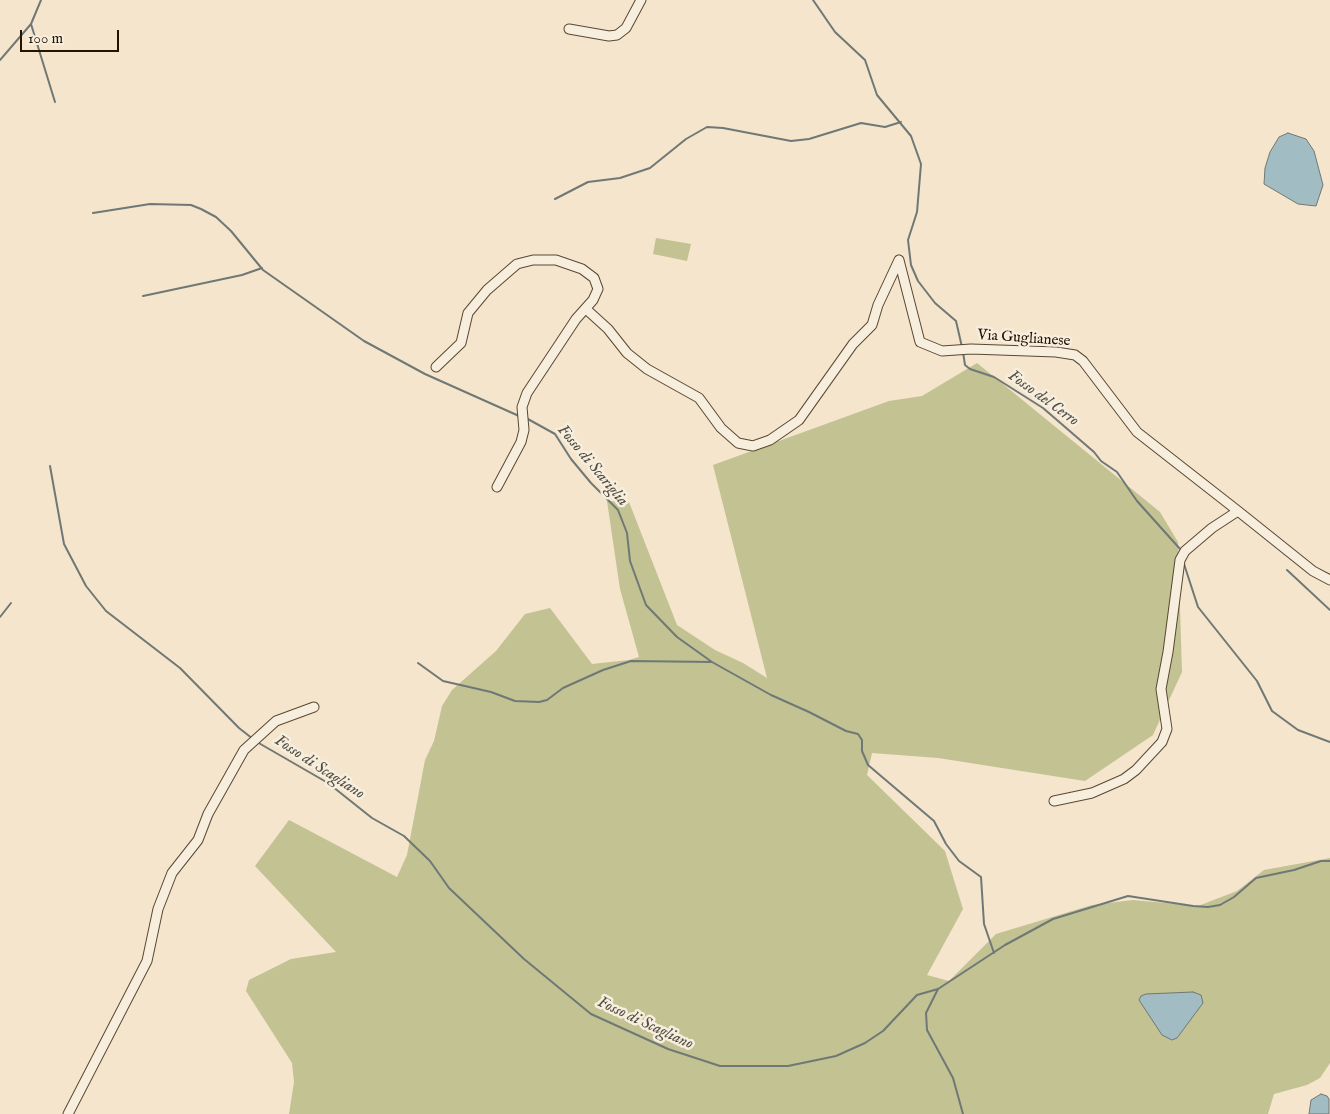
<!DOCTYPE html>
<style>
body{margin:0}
#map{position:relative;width:1330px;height:1114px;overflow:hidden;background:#f4e5cc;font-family:"IM FELL English",serif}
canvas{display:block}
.scale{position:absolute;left:20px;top:30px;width:99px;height:22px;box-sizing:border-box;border:2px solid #241300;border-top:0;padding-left:6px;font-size:15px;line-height:18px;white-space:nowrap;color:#241300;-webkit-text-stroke:4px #f8eede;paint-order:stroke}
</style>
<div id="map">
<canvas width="1330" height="1114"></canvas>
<div class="scale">100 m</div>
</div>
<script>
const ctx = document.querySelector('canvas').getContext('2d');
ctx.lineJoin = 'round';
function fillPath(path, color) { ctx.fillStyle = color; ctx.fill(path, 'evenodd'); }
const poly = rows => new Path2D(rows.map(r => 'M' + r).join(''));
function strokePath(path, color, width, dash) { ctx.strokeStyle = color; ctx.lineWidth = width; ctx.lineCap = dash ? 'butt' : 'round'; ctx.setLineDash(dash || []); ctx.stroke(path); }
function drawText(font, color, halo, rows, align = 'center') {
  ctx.font = font + ' "IM FELL English",serif'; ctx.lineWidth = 5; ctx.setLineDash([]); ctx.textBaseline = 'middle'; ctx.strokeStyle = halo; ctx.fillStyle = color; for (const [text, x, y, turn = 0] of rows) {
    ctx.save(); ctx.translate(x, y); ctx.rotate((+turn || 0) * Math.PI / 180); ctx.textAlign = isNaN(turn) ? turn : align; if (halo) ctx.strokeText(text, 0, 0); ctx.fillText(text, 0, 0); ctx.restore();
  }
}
const green = poly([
 [656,238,691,244,687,261,653,254],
 [977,363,1160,512,1178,542,1182,672,1153,735,1085,781,938,758,872,753,867,775,945,851,963,909,927,975,949,981,996,934,1092,905,1133,900,1198,906,1237,891,1264,870,1330,858,1330,1063,1320,1078,1307,1085,1274,1094,1268,1114,289,1114,294,1082,292,1063,246,991,249,980,291,959,336,952,255,866,289,820,397,877,407,855,425,760,434,741,442,706,452,690,496,651,525,614,550,608,592,664,629,660,639,657,620,589,607,501,629,502,677,625,715,650,743,663,767,678,713,465,889,401,922,396]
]);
const water = poly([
 [1288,133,1306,139,1314,151,1323,185,1316,206,1298,204,1264,184,1265,168,1270,152,1279,137,1288,133],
 [1193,992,1201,995,1203,1003,1177,1038,1172,1040,1162,1035,1139,1000,1141,996,1146,994,1193,992],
 [1321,1094,1327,1096,1329,1099,1329,1114,1309,1114,1311,1100,1321,1094]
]);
const stream = poly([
 [813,0,835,32,865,60,877,95,911,136,921,164,917,212,908,240,911,265,918,281,935,303,956,321,962,347],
 [31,24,55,102],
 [0,60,31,24,41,0],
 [555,199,588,182,620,178,650,168,686,139,707,127,723,128,791,141,809,139,861,123,885,127,901,122],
 [93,213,150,204,191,205,201,209,216,217,231,231,263,270,364,341,425,374,519,416],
 [143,296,242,275,262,268],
 [963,352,965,365,970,369,994,377,1043,408,1094,452,1101,461,1117,472,1137,501,1181,550],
 [526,418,555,434,571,459,591,483,618,510,627,533,630,561,646,605,677,637,712,662,771,695,809,712,846,731,858,734,862,740,862,751,868,765,934,821,946,844,959,861,981,877,984,924,994,953],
 [50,466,64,544,86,586,106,611,180,668,239,728,253,739],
 [1184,564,1198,607,1257,681,1272,711,1298,730,1330,742],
 [1287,570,1330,610],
 [0,617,11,603],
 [418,663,443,681,491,692,515,701,539,702,547,700,563,688,603,670,631,661,712,662],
 [257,742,328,783,372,818,404,836,430,861,449,888,524,959,591,1014,668,1049,720,1066,788,1066,836,1056,865,1043,883,1031,917,995,938,989,1005,945,1053,919,1128,896,1193,906,1208,907,1220,905,1234,897,1256,878,1294,870,1321,861,1330,861],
 [938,989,926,1013,927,1030,953,1078,963,1114]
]);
const minor = poly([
 [569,29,609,36,617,35,626,28,641,0],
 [899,260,920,342,942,351,971,349,1056,352,1075,355,1083,361,1137,432,1238,511],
 [586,309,608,329,627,353,647,369,699,398,721,428,738,443,753,446,770,440,799,420,853,344,872,325,878,305,899,260],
 [436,367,461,343,468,313,487,290,517,264,533,260,556,260,582,269,594,278,598,289,593,300,576,319,527,393,522,407,524,430,521,442,497,487],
 [1054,801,1092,793,1124,779,1136,770,1162,742,1167,729,1161,689,1168,652,1180,560,1185,551,1212,528,1238,511,1313,571,1330,580],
 [68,1114,147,961,158,909,172,873,198,840,208,814,244,750,276,721,314,707]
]);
const streetNames = [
 ["Via Guglianese",1024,339,4]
];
const waterNames = [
 ["Fosso del Cerro",1043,399,36],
 ["Fosso di Scariglia",592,466,50],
 ["Fosso di Scagliano",319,768,33],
 ["Fosso di Scagliano",645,1024,25]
];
fillPath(green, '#c2c293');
fillPath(water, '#a2bcc3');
strokePath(water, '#707875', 1);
strokePath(stream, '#707875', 2);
strokePath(minor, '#584833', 11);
strokePath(minor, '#f8eede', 9);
drawText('15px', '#241300', '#f8eede', streetNames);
drawText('italic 16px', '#504e44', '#f8eede', waterNames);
</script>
